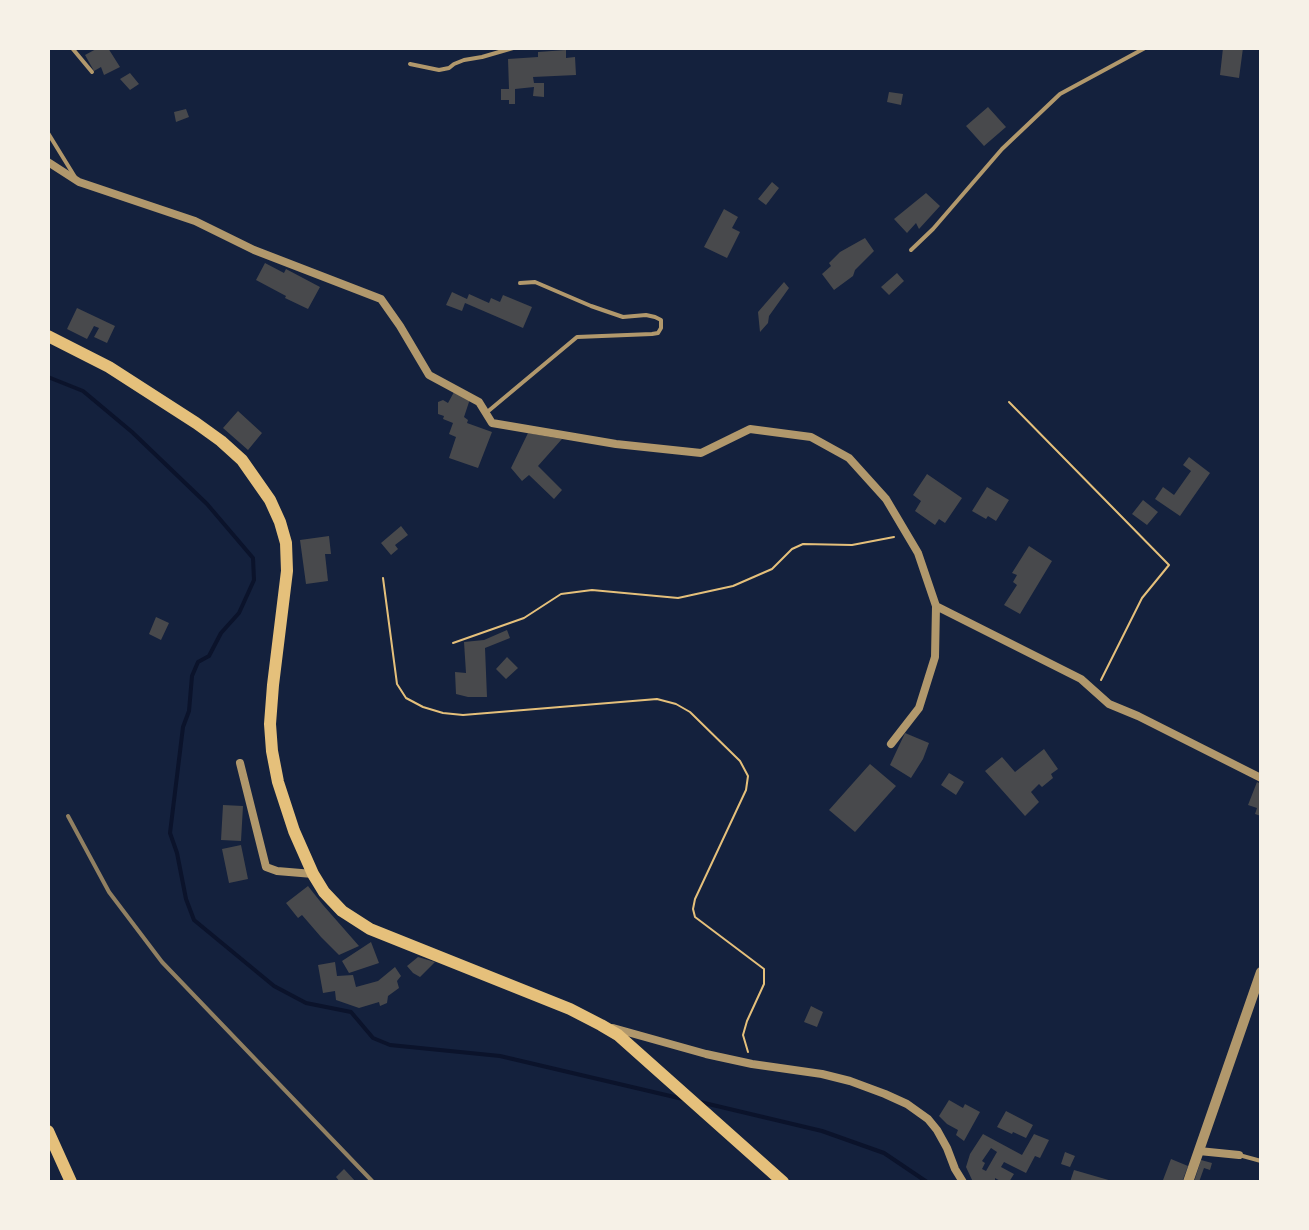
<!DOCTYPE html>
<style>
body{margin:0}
#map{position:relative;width:1309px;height:1230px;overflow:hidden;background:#14213d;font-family:"Noto Serif",serif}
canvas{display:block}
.frame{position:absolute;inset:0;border:50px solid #f6f1e7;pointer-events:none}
</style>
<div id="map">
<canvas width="1309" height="1230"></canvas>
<div class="frame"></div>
</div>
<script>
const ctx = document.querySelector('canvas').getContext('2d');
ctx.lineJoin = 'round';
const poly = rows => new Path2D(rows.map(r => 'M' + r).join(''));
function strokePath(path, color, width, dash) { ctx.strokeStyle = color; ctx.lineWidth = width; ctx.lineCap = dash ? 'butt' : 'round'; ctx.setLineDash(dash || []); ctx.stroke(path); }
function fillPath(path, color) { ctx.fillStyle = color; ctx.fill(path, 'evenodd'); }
const stream = poly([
 [48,377,83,391,132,432,207,504,253,558,254,580,239,613,221,633,209,656,198,662,192,676,189,711,183,727,170,833,177,853,186,899,194,920,274,986,306,1003,351,1012,373,1038,390,1045,500,1056,683,1099],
 [700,1102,822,1131,884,1153,927,1182]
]);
const building = poly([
 [98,48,108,48,120,67,104,75,101,67,94,71,85,55],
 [1223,48,1243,48,1239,78,1220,75],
 [566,50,566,58,575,57,576,75,533,77,534,83,544,83,544,97,533,96,534,87,515,89,515,104,509,104,509,100,501,100,501,89,509,89,508,59,538,57,538,52],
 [130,73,139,84,130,90,120,79],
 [889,92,903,94,901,105,887,102],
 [988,107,1006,127,984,146,966,126],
 [186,109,189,117,176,122,174,112],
 [772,182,779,188,766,205,758,199],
 [926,193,940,206,919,229,916,223,907,233,894,219],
 [724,209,738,217,732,228,740,232,727,258,704,247],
 [865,238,874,251,855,270,853,276,834,290,822,274,831,266,829,263,840,252],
 [265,263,284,273,286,269,320,287,308,309,285,298,286,296,256,280],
 [897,273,904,281,889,295,881,287],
 [784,282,789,288,769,316,768,323,760,332,758,312],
 [452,292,467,299,469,294,489,303,491,298,500,302,503,295,532,307,523,328,465,303,462,311,446,305],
 [77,308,115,326,107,343,94,337,99,328,94,326,87,339,67,329],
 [454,392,470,399,464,417,468,420,467,423,492,432,478,468,449,458,456,437,449,434,453,423,443,419,444,416,438,414,438,402,443,400,448,403],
 [238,411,262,433,248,450,223,428],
 [528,433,562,439,538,466,562,490,554,499,529,475,522,481,511,468],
 [1189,457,1210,473,1180,516,1155,499,1163,487,1174,495,1191,471,1183,465],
 [927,474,962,498,945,523,939,519,935,525,915,511,921,501,913,495],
 [987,487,1009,500,996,521,988,516,986,519,972,511],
 [1143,500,1158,512,1147,525,1132,514],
 [401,526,408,535,395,545,398,549,391,555,381,543],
 [329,536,331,554,325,554,328,581,306,584,300,540],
 [1029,546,1052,561,1020,614,1004,605,1017,585,1013,582,1017,575,1012,573],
 [156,617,169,623,161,640,149,634],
 [507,630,510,638,485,648,487,697,468,697,456,694,455,672,466,673,464,642,484,640],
 [507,657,518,668,506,679,496,669],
 [905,733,929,743,923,759,911,778,890,765],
 [1044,749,1058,769,1051,774,1053,778,1042,787,1039,784,1031,792,1039,802,1025,816,985,771,1002,757,1015,772],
 [870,764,896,786,855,832,829,810],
 [949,773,964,782,956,795,941,785],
 [1257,782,1261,784,1261,816,1255,814,1257,808,1248,805],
 [223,805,243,806,241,841,221,840],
 [241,845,248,879,229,883,222,849],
 [308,886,323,905,359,946,339,955,321,937,302,915,298,918,286,903],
 [371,942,379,963,349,973,342,961],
 [418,957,435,962,420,977,413,973,407,966],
 [335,962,337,976,353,975,356,987,378,981,395,967,401,976,397,981,399,988,388,996,387,1003,380,1006,379,1002,359,1008,336,1000,335,991,323,993,318,965],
 [811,1006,823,1012,817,1027,804,1022],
 [949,1100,963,1108,965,1104,980,1112,964,1141,956,1135,958,1130,947,1124,939,1116],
 [1006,1111,1033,1125,1026,1138,1013,1132,1012,1134,997,1127],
 [983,1134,1022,1155,1034,1134,1049,1140,1040,1158,1035,1156,1026,1173,1004,1162,1001,1167,1014,1174,1009,1182,1002,1182,995,1178,995,1182,973,1182,966,1167,970,1154],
 [991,1148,997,1152,986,1171,982,1169,985,1163,982,1161],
 [1065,1152,1075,1156,1070,1167,1061,1164],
 [1171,1159,1188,1166,1182,1182,1168,1182,1163,1180],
 [1201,1160,1212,1163,1210,1170,1204,1168,1199,1182,1194,1182],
 [344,1169,356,1182,340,1182,336,1177],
 [1074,1170,1112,1181,1112,1182,1070,1182]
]);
const path = poly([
 [1009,402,1169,565,1142,598,1101,680],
 [383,578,397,684,406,698,423,707,443,713,463,715,657,699,676,704,690,712,740,761,748,776,746,790,695,899,693,909,695,917,764,969,764,984,747,1021,743,1035,748,1052],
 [453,643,524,618,561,594,592,590,678,598,733,586,772,569,792,549,803,544,852,545,894,537]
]);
const service = poly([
 [72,48,92,72],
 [410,64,439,70,449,68,454,64,464,60,482,57,513,48],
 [48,133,75,177],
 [911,250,933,229,1002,149,1060,94,1145,48],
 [486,413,577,337,652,334,658,333,661,328,661,320,655,317,646,315,623,317,591,306,535,282,520,283],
 [1239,1155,1261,1161],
 [731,1182,738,1182]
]);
const minor = poly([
 [48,162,79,182,195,221,254,250,381,299,400,326,429,375,479,402,492,423,616,444,701,453,750,429,811,437,849,458,886,499,918,553,936,606,1081,679,1109,704,1138,716,1261,778],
 [891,744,919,708,935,657,936,606],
 [240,763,266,867,277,871,313,874],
 [613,1028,706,1054,752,1064,822,1074,850,1081,885,1094,907,1104,928,1119,937,1130,947,1148,955,1169,963,1182],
 [1199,1151,1239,1155]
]);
const tertiary = poly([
 [1188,1182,1261,972]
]);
const primary = poly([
 [48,336,109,367,196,423,221,441,242,460,270,500,280,522,286,543,287,571,273,685,270,724,272,751,278,782,294,831,313,874,324,892,342,911,370,929,570,1009,601,1025,618,1035,783,1182],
 [48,1131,71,1182]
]);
const rail = poly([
 [68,816,109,892,162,962,373,1182]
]);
strokePath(stream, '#0b132b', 4);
fillPath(building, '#48494c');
strokePath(path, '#e5c07b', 2);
strokePath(service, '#b1986c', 4);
strokePath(minor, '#b1986c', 8);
strokePath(tertiary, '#b1986c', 10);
strokePath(primary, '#e5c07b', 12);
strokePath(rail, '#918062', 4);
</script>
